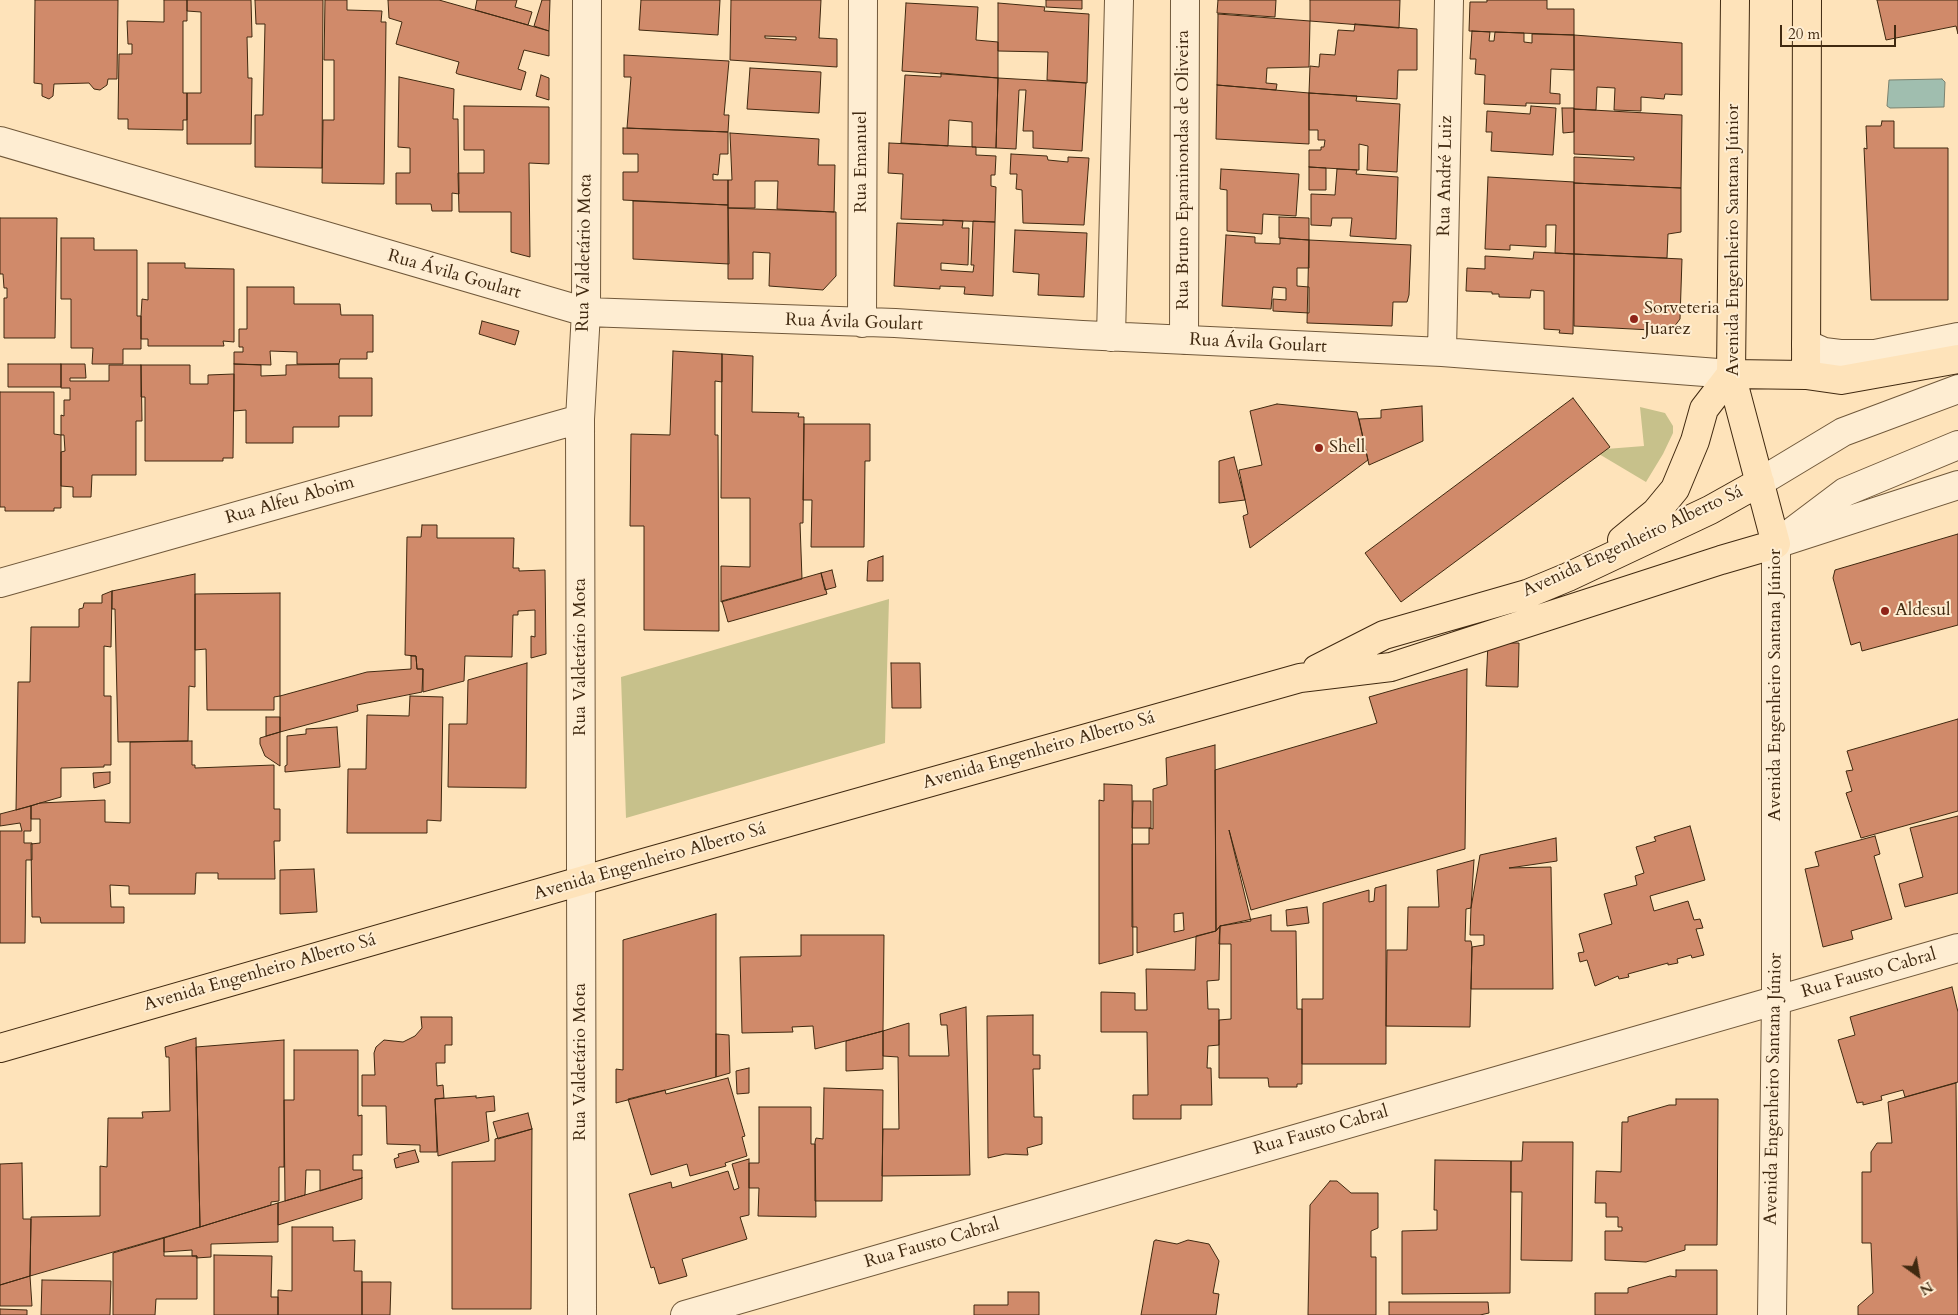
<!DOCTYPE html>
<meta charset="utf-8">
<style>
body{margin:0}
#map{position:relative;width:1958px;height:1315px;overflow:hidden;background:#fee3ba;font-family:Cardo,serif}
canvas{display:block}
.north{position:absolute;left:1893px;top:1250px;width:50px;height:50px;-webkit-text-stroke:4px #feedd2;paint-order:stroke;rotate:148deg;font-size:14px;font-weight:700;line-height:20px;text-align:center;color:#402910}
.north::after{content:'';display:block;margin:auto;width:18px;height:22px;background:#402910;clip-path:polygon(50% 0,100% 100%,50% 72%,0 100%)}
.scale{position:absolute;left:1780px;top:25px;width:116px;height:22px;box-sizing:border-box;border:2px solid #402910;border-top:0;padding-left:6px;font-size:15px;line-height:18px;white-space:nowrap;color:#402910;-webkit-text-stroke:4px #feedd2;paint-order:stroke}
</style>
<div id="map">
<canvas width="1958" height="1315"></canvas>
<div class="north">N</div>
<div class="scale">20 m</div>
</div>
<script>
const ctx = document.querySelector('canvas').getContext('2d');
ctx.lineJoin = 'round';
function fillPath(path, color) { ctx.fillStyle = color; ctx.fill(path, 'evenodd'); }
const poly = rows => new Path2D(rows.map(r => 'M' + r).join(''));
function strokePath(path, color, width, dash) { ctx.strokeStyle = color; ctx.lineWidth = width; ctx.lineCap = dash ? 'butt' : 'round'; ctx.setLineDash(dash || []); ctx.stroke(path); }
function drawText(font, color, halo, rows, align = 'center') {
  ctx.font = font + ' Cardo,serif'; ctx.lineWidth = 4; ctx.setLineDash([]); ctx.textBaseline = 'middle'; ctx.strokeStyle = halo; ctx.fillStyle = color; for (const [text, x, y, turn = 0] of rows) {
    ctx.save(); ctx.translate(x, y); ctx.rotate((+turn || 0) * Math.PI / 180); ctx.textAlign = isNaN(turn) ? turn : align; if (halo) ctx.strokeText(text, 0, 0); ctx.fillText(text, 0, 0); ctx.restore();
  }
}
const green = poly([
 [1640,407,1665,413,1673,426,1673,433,1663,454,1646,482,1599,454,1606,449,1644,446],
 [889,599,885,743,626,818,621,677]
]);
const water = poly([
 [1942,79,1945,82,1944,107,1890,108,1887,106,1889,80,1942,79]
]);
const building = poly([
 [35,0,118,0,117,79,108,79,107,85,100,90,94,89,89,83,54,84,53,96,49,99,42,96,42,84,34,83,35,0],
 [164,0,187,0,187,21,183,21,183,93,187,93,187,120,183,120,183,130,128,129,128,119,118,119,119,54,132,54,132,44,128,44,127,21,164,22,164,0],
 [187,0,251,0,252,37,247,37,248,78,252,78,251,144,187,144,187,93,201,93,201,12,187,11,187,0],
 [255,0,323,0,322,168,255,167,255,115,263,115,265,24,256,24,255,0],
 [325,0,347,0,347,10,382,11,381,22,386,22,384,184,322,183,323,120,334,120,334,60,324,60,325,0],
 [388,0,439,0,549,31,549,56,524,50,518,69,526,72,521,90,458,74,456,73,459,62,396,44,402,22,389,18,388,0],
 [477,0,517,0,515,7,532,12,528,25,475,10,477,0],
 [542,0,550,0,549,31,534,26,542,0],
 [641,0,720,0,718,35,639,30,641,0],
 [731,0,821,0,819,38,837,39,837,67,730,60,731,0],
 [765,36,796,37,796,40,765,38,765,36],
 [1046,0,1082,0,1082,9,1046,7,1046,0],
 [1218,0,1276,0,1275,17,1217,13,1218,0],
 [1310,0,1400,0,1399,28,1310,21,1310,0],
 [1487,0,1547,0,1547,9,1574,9,1574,35,1469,31,1470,2,1487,2,1487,0],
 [1877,0,1958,0,1958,34,1956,26,1886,40,1877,0],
 [906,3,978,7,976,40,998,42,998,78,902,71,906,3],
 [998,3,1045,7,1044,11,1089,14,1087,83,1047,80,1048,52,998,51,998,3],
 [1218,14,1310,21,1309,67,1267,68,1266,83,1277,84,1276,90,1217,85,1218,14],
 [1355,24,1417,29,1417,70,1398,70,1397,99,1309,93,1310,66,1319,67,1320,54,1335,55,1338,30,1354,31,1355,24],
 [1472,31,1490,32,1489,41,1494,41,1495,32,1524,33,1524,42,1532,43,1532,34,1574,35,1574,70,1551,69,1550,93,1560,94,1560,104,1526,103,1526,106,1484,104,1485,75,1475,74,1476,59,1470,59,1472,31],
 [1574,35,1682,43,1682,95,1665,94,1664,99,1641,97,1641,111,1614,110,1615,88,1597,87,1596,110,1574,109,1574,35],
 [624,55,729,61,724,115,729,115,728,132,627,128,631,77,624,77,624,55],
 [750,68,821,72,819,113,747,109,750,68],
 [941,73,998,78,996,148,972,147,972,122,949,120,948,146,901,143,905,75,941,77,941,73],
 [541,75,549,78,549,100,536,96,541,75],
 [399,77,454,89,453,119,458,119,459,194,452,193,452,211,432,211,431,204,396,204,396,173,410,173,410,148,398,147,399,77],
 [998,78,1086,83,1082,151,1033,148,1033,131,1023,131,1026,90,1019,90,1016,149,996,148,998,78],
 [1217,85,1309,93,1309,144,1216,139,1217,85],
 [1309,93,1357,96,1356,101,1400,104,1397,172,1367,170,1368,146,1359,144,1359,170,1309,167,1309,150,1321,150,1321,147,1324,147,1325,140,1318,140,1318,130,1309,130,1309,93],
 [464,106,549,107,549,164,529,163,530,257,511,252,511,212,459,212,458,173,484,173,484,150,464,150,464,106],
 [1531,106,1556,108,1553,155,1491,151,1492,132,1486,132,1487,111,1530,114,1531,106],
 [1562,108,1574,108,1574,132,1563,133,1562,108],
 [1574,109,1682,115,1681,188,1574,183,1574,157,1634,160,1634,157,1574,154,1574,109],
 [1882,121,1894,121,1894,148,1948,148,1948,300,1871,300,1864,148,1867,149,1866,126,1881,126,1882,121],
 [623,128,728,132,728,154,720,154,718,175,713,174,713,180,728,180,728,205,623,200,623,172,638,172,638,154,623,154,623,128],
 [730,133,819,139,818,165,835,165,834,212,777,209,778,181,755,181,755,208,728,208,728,180,732,180,730,133],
 [889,143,976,147,976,155,996,156,995,175,991,175,991,186,996,187,995,222,901,219,903,174,888,173,889,143],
 [1011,154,1047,156,1048,160,1068,162,1068,157,1089,158,1084,225,1023,223,1022,190,1016,189,1017,174,1010,174,1011,154],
 [1309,167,1326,168,1326,190,1309,190,1309,167],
 [1221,169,1299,174,1296,216,1263,214,1262,234,1227,231,1227,190,1220,189,1221,169],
 [1337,169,1357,170,1356,174,1398,177,1396,239,1350,236,1352,218,1332,218,1331,226,1311,225,1311,194,1335,195,1337,169],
 [1488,177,1574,182,1574,254,1555,253,1556,225,1546,225,1546,247,1510,245,1510,250,1485,249,1488,177],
 [1574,183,1681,188,1681,232,1668,234,1667,258,1574,254,1574,183],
 [633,201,728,205,729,264,633,259,633,201],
 [728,208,836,212,836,276,823,290,769,286,770,253,753,252,753,279,728,279,728,208],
 [1279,217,1309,218,1309,240,1279,238,1279,217],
 [0,218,57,218,55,338,4,338,4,298,7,298,7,288,4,288,3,274,0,274,0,218],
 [943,220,963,221,962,228,969,228,968,265,941,263,941,270,973,272,974,265,971,265,973,221,995,222,993,296,964,294,965,287,940,286,940,289,894,286,897,223,943,225,943,220],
 [1015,230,1087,233,1084,297,1038,295,1039,274,1013,272,1015,230],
 [1226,235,1255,237,1255,243,1280,244,1280,238,1309,240,1309,268,1297,268,1297,286,1309,287,1309,313,1273,311,1273,299,1286,300,1286,288,1273,287,1271,309,1222,306,1226,235],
 [61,238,94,238,94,250,137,250,137,316,141,316,141,349,123,349,123,364,92,364,93,348,71,348,71,299,61,299,61,238],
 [1309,240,1411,245,1409,295,1407,302,1393,302,1392,326,1307,323,1309,240],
 [1534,252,1574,254,1573,334,1559,333,1560,330,1544,329,1544,291,1531,290,1530,298,1499,297,1499,294,1492,294,1492,292,1466,291,1467,268,1485,269,1485,256,1533,259,1534,252],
 [1574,254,1682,259,1680,319,1671,331,1574,326,1574,254],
 [148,263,185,263,185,268,234,269,234,342,223,341,224,346,148,346,148,339,141,339,141,316,142,299,148,300,148,263],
 [247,287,294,287,294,304,340,304,341,315,373,315,373,352,367,352,367,359,340,359,339,364,297,364,297,352,270,351,271,365,234,364,234,352,243,352,243,347,239,347,239,329,247,329,247,287],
 [482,321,519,331,515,345,479,334,482,321],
 [673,351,722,354,722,382,715,381,715,435,718,435,719,631,644,630,644,526,630,526,631,434,670,435,673,351],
 [722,354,753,356,752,412,799,413,798,417,804,417,803,523,800,523,802,579,721,602,721,566,750,567,750,498,721,498,722,354],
 [8,364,61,364,61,387,8,387,8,364],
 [61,364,85,364,86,378,70,378,70,381,109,381,109,365,141,365,142,421,136,421,136,475,92,475,91,497,73,497,73,487,61,486,61,452,65,451,64,435,61,435,61,415,64,416,64,400,70,400,70,388,61,388,61,364],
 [234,364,261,365,261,376,286,375,286,365,339,364,339,378,372,378,372,416,339,416,339,427,293,427,293,443,246,443,246,410,234,411,234,364],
 [141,365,190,365,190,384,208,384,208,375,234,374,233,458,223,458,223,461,145,461,145,397,141,397,141,365],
 [0,392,54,392,54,434,61,435,61,508,54,508,54,511,5,511,5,507,0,507,0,392],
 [1573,398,1610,447,1401,602,1365,553,1573,398],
 [1277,404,1357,412,1368,460,1250,548,1243,516,1248,514,1239,470,1262,465,1250,411,1277,404],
 [1422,406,1423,441,1369,465,1359,419,1381,418,1381,410,1422,406],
 [804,424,870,424,870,461,865,461,864,547,811,547,812,500,803,500,804,424],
 [1234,457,1245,500,1219,503,1219,461,1234,457],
 [422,525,437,525,437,538,514,538,513,568,519,568,519,571,545,570,546,654,531,658,531,636,535,637,535,610,518,611,518,615,513,615,512,657,465,656,464,681,423,692,423,669,417,669,416,656,405,655,407,537,421,537,422,525],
 [1958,534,1958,625,1862,651,1860,642,1851,645,1833,578,1835,570,1958,534],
 [883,556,883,581,867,581,868,561,883,556],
 [832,570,836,587,825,590,821,573,832,570],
 [821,573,827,594,728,622,722,601,821,573],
 [195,574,195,687,189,686,188,741,118,742,115,609,112,609,112,591,195,574],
 [112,591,111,647,104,646,104,696,111,696,111,765,104,765,104,767,61,768,61,797,16,810,18,682,30,682,31,627,79,627,79,609,83,608,84,603,102,603,102,595,112,591],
 [280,593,280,696,274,697,274,710,207,710,206,649,195,650,195,594,280,593],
 [1488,643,1519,643,1518,687,1486,686,1488,643],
 [411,656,416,656,417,669,423,669,422,692,357,705,358,711,280,732,280,696,367,672,411,669,411,656],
 [527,663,526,788,448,787,449,724,467,724,468,680,527,663],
 [891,663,920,663,921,708,892,708,891,663],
 [1467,669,1465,849,1251,910,1229,830,1251,921,1220,926,1216,931,1215,770,1377,723,1369,697,1467,669],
 [410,696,443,697,441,821,427,820,427,833,347,833,348,769,366,769,367,715,409,716,410,696],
 [266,717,280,717,280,732,266,736,266,717],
 [1958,719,1958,811,1861,838,1846,793,1852,791,1846,771,1853,770,1847,751,1958,719],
 [337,727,340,767,285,772,285,766,287,765,287,736,306,734,306,729,337,727],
 [280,732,280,766,265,756,260,744,260,738,280,732],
 [192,741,192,765,195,765,195,768,274,765,274,809,280,809,280,841,274,841,275,879,218,879,218,873,196,873,195,894,129,894,129,886,110,885,111,907,124,907,124,923,41,923,40,917,32,917,31,844,40,843,40,819,31,819,31,806,40,803,105,800,105,822,130,823,130,742,192,741],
 [1215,745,1216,931,1137,953,1137,927,1132,927,1132,844,1149,844,1149,828,1153,829,1153,789,1167,785,1166,758,1215,745],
 [1183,913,1184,930,1174,932,1174,914,1183,913],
 [110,772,110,783,94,788,93,773,110,772],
 [1104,784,1132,785,1133,955,1099,964,1099,800,1104,801,1104,784],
 [1133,801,1151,801,1151,828,1132,828,1133,801],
 [31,806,31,831,24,831,24,843,32,843,32,860,26,860,25,943,0,943,0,831,22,831,20,823,0,826,0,814,31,806],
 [1958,816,1958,893,1905,907,1899,884,1923,877,1910,828,1958,816],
 [1690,826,1705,880,1650,896,1654,911,1688,901,1694,920,1700,919,1703,928,1696,929,1704,955,1692,958,1691,955,1677,959,1678,963,1668,965,1668,963,1628,974,1629,977,1619,979,1618,976,1595,986,1587,960,1580,962,1578,953,1584,952,1579,934,1612,924,1604,894,1637,885,1635,876,1644,873,1636,847,1656,841,1654,837,1690,826],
 [1875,836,1880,854,1874,856,1892,919,1851,931,1853,939,1823,947,1805,869,1819,866,1815,852,1875,836],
 [1556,838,1557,861,1509,868,1551,867,1553,989,1471,989,1472,947,1484,945,1484,935,1470,935,1471,908,1480,855,1556,838],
 [1474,860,1471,908,1466,909,1465,941,1471,941,1472,947,1470,1027,1386,1026,1387,950,1407,950,1408,907,1439,907,1437,870,1474,860],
 [314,869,317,912,280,914,280,870,314,869],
 [1386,885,1386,1064,1302,1064,1302,999,1323,999,1323,903,1369,890,1369,902,1374,901,1375,888,1386,885],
 [1307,907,1309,923,1287,926,1286,910,1307,907],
 [716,914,716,1077,616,1103,616,1069,623,1070,623,940,716,914],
 [1271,915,1271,931,1296,931,1297,1009,1302,1009,1302,1084,1297,1084,1297,1087,1269,1087,1268,1078,1219,1078,1219,1020,1231,1019,1231,944,1219,944,1220,926,1271,915],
 [1220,926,1219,980,1207,981,1208,1009,1219,1009,1219,1045,1208,1046,1207,1068,1211,1068,1212,1105,1181,1105,1181,1119,1133,1119,1133,1095,1148,1095,1147,1032,1101,1032,1101,992,1135,993,1135,1010,1147,1010,1146,969,1195,970,1196,936,1216,931,1220,926],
 [801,935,884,935,883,1031,815,1049,813,1026,792,1027,793,1032,742,1033,740,957,801,956,801,935],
 [1952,987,1958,1012,1958,1082,1905,1097,1903,1090,1881,1096,1882,1100,1863,1105,1863,1102,1857,1103,1838,1040,1855,1035,1850,1017,1952,987],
 [966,1007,970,1175,882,1176,883,1129,899,1129,898,1057,883,1056,883,1031,909,1023,909,1056,949,1056,947,1025,941,1025,940,1014,966,1007],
 [1033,1015,1033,1055,1040,1055,1040,1069,1033,1069,1034,1117,1042,1117,1042,1144,1027,1148,1028,1155,1005,1154,988,1158,987,1016,1033,1015],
 [421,1017,452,1017,452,1045,445,1045,445,1063,436,1063,437,1086,443,1085,444,1098,435,1099,437,1152,420,1152,420,1145,387,1144,386,1106,362,1106,362,1075,375,1075,374,1053,376,1047,384,1040,403,1042,415,1036,422,1028,421,1017],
 [883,1031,883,1069,846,1071,846,1041,883,1031],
 [716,1034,729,1035,730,1073,716,1077,716,1034],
 [196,1038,200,1227,30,1276,31,1217,100,1216,100,1166,107,1167,108,1118,143,1118,142,1112,170,1111,169,1057,166,1057,165,1047,196,1038],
 [284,1040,284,1167,279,1167,279,1201,271,1202,271,1205,200,1227,196,1047,284,1040],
 [294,1050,358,1050,358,1116,362,1115,362,1155,353,1155,353,1170,362,1170,362,1178,320,1191,320,1170,306,1170,305,1195,285,1201,284,1100,294,1100,294,1050],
 [749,1068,749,1093,737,1094,736,1071,749,1068],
 [728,1078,745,1136,742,1137,747,1156,725,1163,726,1166,690,1176,687,1164,651,1175,628,1099,665,1090,666,1094,728,1078],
 [1956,1083,1958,1315,1858,1315,1858,1306,1873,1293,1871,1243,1862,1243,1862,1172,1871,1172,1871,1152,1877,1143,1892,1143,1888,1102,1956,1083],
 [824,1088,883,1090,882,1201,815,1201,815,1142,816,1138,823,1139,824,1088],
 [476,1096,476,1098,494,1096,495,1111,486,1112,489,1141,438,1156,435,1099,476,1096],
 [1676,1099,1718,1099,1717,1245,1685,1245,1685,1250,1646,1262,1605,1260,1605,1231,1622,1231,1622,1227,1618,1227,1618,1217,1606,1217,1606,1203,1595,1203,1596,1171,1621,1172,1622,1122,1628,1122,1628,1117,1669,1105,1676,1105,1676,1099],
 [759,1107,811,1107,811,1144,815,1144,816,1217,758,1216,759,1188,749,1188,749,1163,759,1163,759,1107],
 [528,1113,532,1129,498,1139,493,1122,528,1113],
 [532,1129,531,1309,452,1309,452,1162,495,1161,495,1139,532,1129],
 [1523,1142,1573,1142,1572,1261,1521,1260,1522,1192,1511,1192,1511,1161,1522,1161,1523,1142],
 [415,1150,419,1162,396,1168,394,1159,399,1157,398,1154,415,1150],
 [749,1159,749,1215,740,1217,747,1239,682,1259,687,1276,659,1284,654,1267,651,1268,629,1194,671,1182,672,1188,728,1171,734,1190,739,1188,732,1164,749,1159],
 [1435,1160,1511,1161,1510,1293,1402,1294,1402,1231,1437,1230,1437,1210,1434,1210,1435,1160],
 [22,1163,23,1219,31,1219,30,1276,0,1285,0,1164,22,1163],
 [362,1178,362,1199,278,1225,278,1203,362,1178],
 [1330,1181,1337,1181,1351,1193,1378,1193,1378,1228,1371,1231,1371,1257,1376,1257,1376,1315,1308,1315,1310,1205,1330,1181],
 [278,1203,278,1242,211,1244,211,1257,196,1258,197,1256,192,1256,192,1250,164,1252,164,1238,278,1203],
 [292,1227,333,1227,333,1241,355,1240,354,1271,362,1271,362,1315,278,1315,278,1290,292,1291,292,1227],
 [164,1238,164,1256,197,1256,197,1299,156,1299,155,1315,113,1315,113,1253,164,1238],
 [1156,1240,1177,1244,1188,1240,1209,1244,1219,1261,1213,1293,1219,1294,1216,1315,1141,1315,1154,1241,1156,1240],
 [214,1255,272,1256,271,1297,278,1297,278,1315,214,1315,214,1255],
 [1676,1270,1717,1270,1717,1315,1595,1315,1595,1293,1628,1293,1628,1288,1670,1276,1676,1277,1676,1270],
 [30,1276,32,1306,0,1306,0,1285,30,1276],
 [42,1280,111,1281,110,1315,41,1315,42,1280],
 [362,1282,391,1282,390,1315,362,1315,362,1282],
 [1008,1292,1039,1292,1039,1315,974,1315,974,1305,1008,1305,1008,1292],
 [1389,1302,1488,1302,1489,1313,1480,1315,1389,1315,1389,1302],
 [0,1309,27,1310,27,1315,0,1315,0,1309]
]);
const minor = poly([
 [0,141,586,312,895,323,1082,335,1442,352,1731,374],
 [862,323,863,0],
 [1111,337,1119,0],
 [1184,340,1185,0],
 [1806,344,1824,352,1840,354,1875,354,1958,337],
 [1442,352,1449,0],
 [0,583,580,419],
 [582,1315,580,419,586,312,587,0],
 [685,1315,1958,948],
 [1772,1315,1776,999,1776,544,1958,485]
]);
const tertiary = poly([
 [1760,482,1843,432,1958,389],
 [1776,544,1845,492,1958,445]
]);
const primary = poly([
 [1731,374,1806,375,1841,380,1958,359],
 [1806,375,1807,0],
 [1622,540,1656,512,1675,489,1695,441,1704,409,1731,374],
 [1317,669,1384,635,1527,594,1568,577,1710,510,1760,482],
 [0,1048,633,866,1300,678,1391,667,1721,560,1776,544,1731,374,1735,0]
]);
const markers = [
 [1634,319,5,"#8f2418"],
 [1319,448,5,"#8f2418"],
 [1885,611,5,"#8f2418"]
];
const streetNames = [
 ["Rua Emanuel",862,162,-90],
 ["Rua Bruno Epaminondas de Oliveira",1184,170,-90],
 ["Rua André Luiz",1446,176,-89],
 ["Avenida Engenheiro Santana Júnior",1734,240,-90],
 ["Rua Valdetário Mota",585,253,-89],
 ["Rua Ávila Goulart",454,275,16],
 ["Rua Ávila Goulart",854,323,2],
 ["Rua Ávila Goulart",1258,344,3],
 ["Rua Alfeu Aboim",290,501,-16],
 ["Avenida Engenheiro Alberto Sá",1633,542,-25],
 ["Rua Valdetário Mota",581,657,-90],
 ["Avenida Engenheiro Santana Júnior",1776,685,-90],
 ["Avenida Engenheiro Alberto Sá",1039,751,-16],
 ["Avenida Engenheiro Alberto Sá",650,862,-16],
 ["Avenida Engenheiro Alberto Sá",260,973,-16],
 ["Rua Fausto Cabral",1869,974,-16],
 ["Rua Valdetário Mota",581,1062,-90],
 ["Avenida Engenheiro Santana Júnior",1774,1089,-89],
 ["Rua Fausto Cabral",1321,1131,-16],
 ["Rua Fausto Cabral",932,1244,-16]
];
const poiNames = [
 ["Sorveteria",1644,309],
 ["Juarez",1644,330],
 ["Shell",1329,448],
 ["Aldesul",1895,611]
];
fillPath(green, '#c7c18b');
fillPath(water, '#a0beaf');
strokePath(water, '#7a826f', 1);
fillPath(building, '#d08a6a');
strokePath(building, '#402910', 1);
strokePath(minor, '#70583a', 30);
strokePath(tertiary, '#70583a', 30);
strokePath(primary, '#402910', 30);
strokePath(minor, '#feedd2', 28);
strokePath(tertiary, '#feedd2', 28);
strokePath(primary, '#fee3ba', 28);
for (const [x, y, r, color] of markers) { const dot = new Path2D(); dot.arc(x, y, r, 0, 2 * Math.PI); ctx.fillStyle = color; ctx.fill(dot); strokePath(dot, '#feedd2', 2); }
drawText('18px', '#402910', '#feedd2', streetNames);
drawText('18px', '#402910', '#feedd2', poiNames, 'left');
</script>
